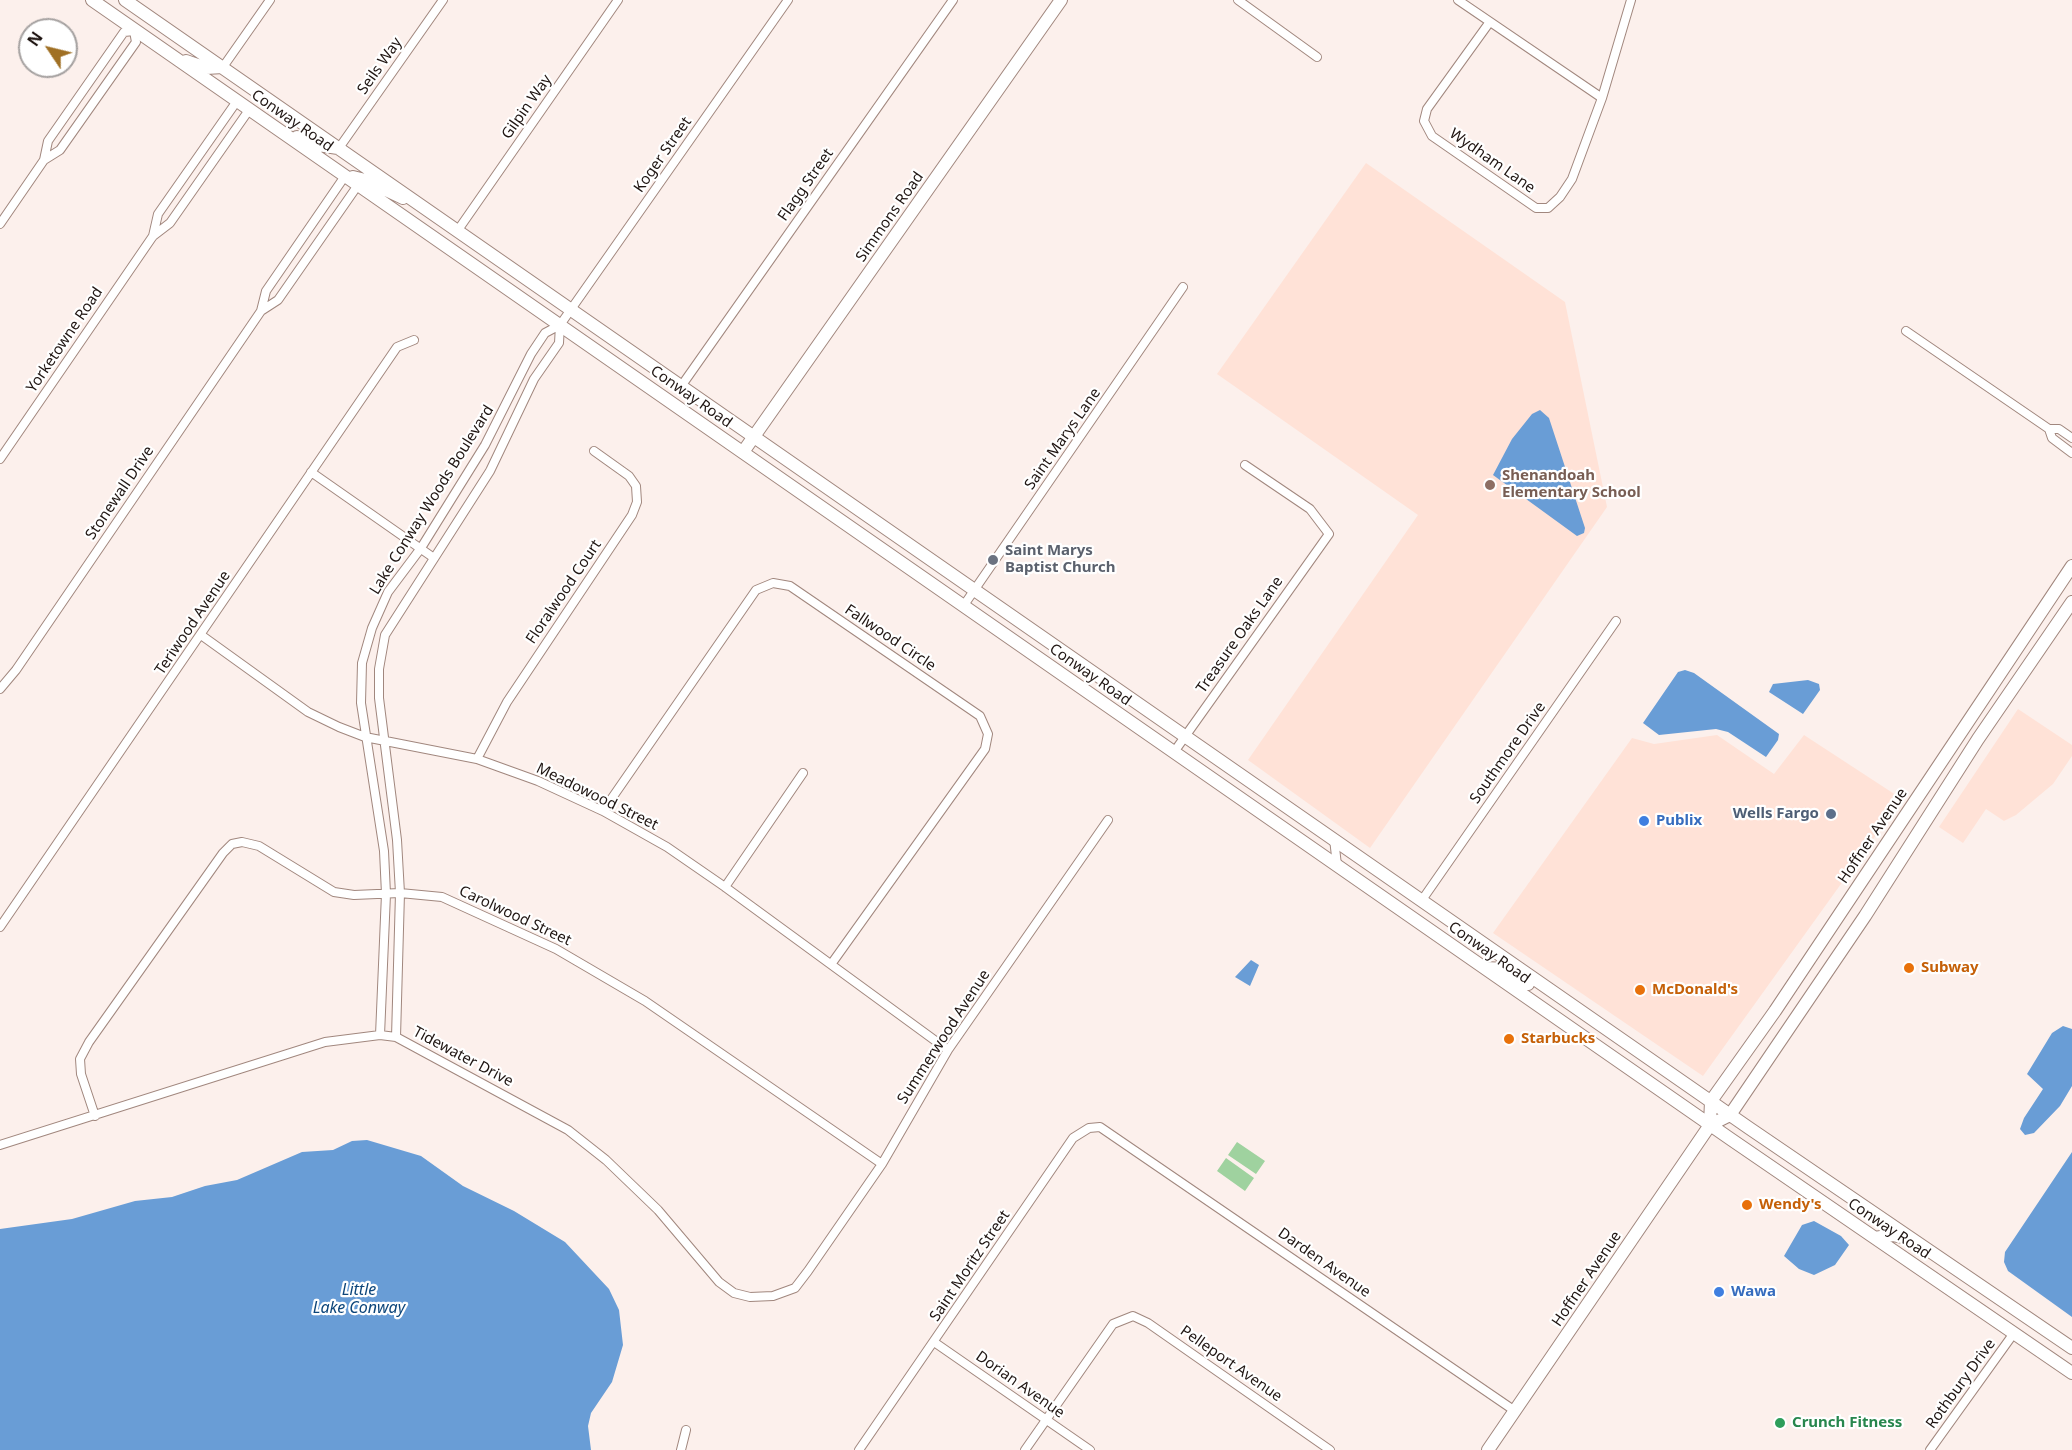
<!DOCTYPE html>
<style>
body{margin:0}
#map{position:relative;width:2072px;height:1450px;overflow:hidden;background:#fcf0ec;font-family:"Noto Sans",sans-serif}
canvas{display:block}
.north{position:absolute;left:18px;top:18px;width:60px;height:60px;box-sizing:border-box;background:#fff;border:2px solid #a5a1a0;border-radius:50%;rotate:305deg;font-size:16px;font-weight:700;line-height:24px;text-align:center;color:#1f1512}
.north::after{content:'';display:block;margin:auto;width:21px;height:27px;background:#a07024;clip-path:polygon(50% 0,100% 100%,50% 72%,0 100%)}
</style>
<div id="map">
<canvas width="2072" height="1450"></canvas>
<div class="north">N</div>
</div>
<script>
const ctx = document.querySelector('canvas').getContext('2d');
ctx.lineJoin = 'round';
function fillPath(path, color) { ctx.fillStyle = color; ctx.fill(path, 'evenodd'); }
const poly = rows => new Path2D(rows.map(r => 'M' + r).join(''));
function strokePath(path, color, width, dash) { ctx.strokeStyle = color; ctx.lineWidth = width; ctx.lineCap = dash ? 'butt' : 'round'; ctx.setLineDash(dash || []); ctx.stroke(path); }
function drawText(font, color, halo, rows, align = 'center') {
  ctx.font = font + ' "Noto Sans",sans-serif'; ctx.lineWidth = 4.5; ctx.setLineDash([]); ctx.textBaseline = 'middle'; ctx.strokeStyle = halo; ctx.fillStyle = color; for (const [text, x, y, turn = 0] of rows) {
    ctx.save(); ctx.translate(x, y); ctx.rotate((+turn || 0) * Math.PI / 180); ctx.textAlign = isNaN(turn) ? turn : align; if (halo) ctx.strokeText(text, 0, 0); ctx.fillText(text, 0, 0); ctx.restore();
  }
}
const built = poly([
 [1366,163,1565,302,1607,507,1370,848,1248,760,1418,515,1217,374],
 [2018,709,2072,745,2072,756,2053,784,2016,815,2004,821,1986,809,1963,843,1939,827],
 [1717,735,1774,774,1804,735,1902,799,1703,1076,1493,933,1632,738,1654,744]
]);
const green = poly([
 [1237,1142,1265,1161,1256,1174,1228,1155],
 [1226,1158,1254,1178,1245,1191,1217,1171]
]);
const water = poly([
 [1540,410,1549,418,1585,528,1584,533,1577,536,1493,475,1512,439,1532,414],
 [1685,670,1694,673,1779,734,1778,740,1766,757,1728,732,1716,729,1659,735,1643,723,1678,672],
 [1808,680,1819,684,1820,690,1803,714,1769,692,1773,684],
 [1251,960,1259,965,1250,986,1235,977],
 [2063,1026,2072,1029,2072,1086,2060,1106,2034,1133,2025,1135,2020,1129,2024,1118,2043,1089,2027,1074,2052,1033],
 [367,1140,421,1156,463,1186,514,1211,565,1242,609,1289,619,1310,623,1345,612,1382,591,1413,588,1426,591,1450,0,1450,0,1229,72,1219,135,1201,172,1197,205,1186,237,1180,302,1152,333,1150,352,1141],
 [2072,1152,2072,1317,2008,1271,2004,1262,2005,1252],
 [1814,1221,1841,1236,1849,1245,1835,1265,1814,1275,1799,1269,1784,1256,1802,1225]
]);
const street = poly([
 [1238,0,1317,57],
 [1458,0,1602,98],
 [1489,23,1427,109,1424,121,1432,136,1536,208,1548,208,1560,197,1572,179,1602,98,1631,0],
 [223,67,270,0],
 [339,148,443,0],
 [44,160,60,150,136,42,134,31],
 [0,224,44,160,48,141,124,32,134,31],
 [458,230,618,0],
 [153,236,158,214,237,101],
 [261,311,278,300,358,185],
 [1906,331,2049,429],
 [682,385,953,0],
 [2072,438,2059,429,2049,429,2052,438,2072,453],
 [0,459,153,236,170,223,249,110],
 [311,472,434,558],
 [964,605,1183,287],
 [201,635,308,712,339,727,365,737,477,759,538,781,603,811,667,847,725,887,948,1050],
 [0,689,16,670,261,311,266,291,345,176],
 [1174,752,1329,534,1310,509,1245,465],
 [477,759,507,702,632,515,637,502,636,486,629,476,594,451],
 [603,811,756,590,773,583,790,586,980,716,988,734,985,749,832,963],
 [1334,839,1337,865],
 [725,887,803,773],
 [1422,900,1616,621],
 [0,927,397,347,414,340],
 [380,1035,386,894,384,851,361,703,362,663,372,628,388,592,421,548,485,445,531,354,545,333,560,325,788,0],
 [396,1037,400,893,397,840,379,698,379,669,385,635,490,471,534,379,559,343,560,325],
 [95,1116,81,1074,80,1059,89,1042,223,853,232,844,242,842,259,846,334,892,354,895,400,893,442,897,556,949,645,1001,882,1164],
 [0,1145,325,1042,380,1035,396,1037,568,1130,606,1160,658,1210,719,1282,734,1293,750,1297,773,1296,795,1288,808,1271,882,1164,948,1050,1108,820],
 [934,1342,1090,1450],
 [681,1450,686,1430],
 [859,1450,1073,1138,1089,1128,1100,1127,1515,1411],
 [1025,1450,1113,1324,1133,1316,1148,1323,1330,1450],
 [1930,1450,2014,1333]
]);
const secondary = poly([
 [92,0,1732,1140,2072,1373],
 [125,0,1749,1128,2072,1348],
 [186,61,206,68,223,67],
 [297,137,318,145,338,148],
 [353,177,365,180,403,198],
 [743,452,1061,0],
 [1485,968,1506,969,1528,984],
 [1710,1125,1711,1101,1775,1011,2072,566],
 [1875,1238,1893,1235,1909,1238],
 [1488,1450,1710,1125,1730,1115,1865,916,1978,739,2072,602]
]);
const markers = [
 [1490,485,6,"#8d6e63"],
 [993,560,6,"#6b7280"],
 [1831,814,6,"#5c6f8a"],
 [1644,821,6,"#3f7fe0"],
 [1909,968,6,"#e8710a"],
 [1640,990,6,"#e8710a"],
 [1509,1039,6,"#e8710a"],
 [1747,1205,6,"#e8710a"],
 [1719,1292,6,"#3f7fe0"],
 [1780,1423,6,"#2e9e5b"]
];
const streetNames = [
 ["Seils Way",380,66,-55],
 ["Gilpin Way",527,107,-55],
 ["Conway Road",292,121,35],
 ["Koger Street",663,155,-55],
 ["Wydham Lane",1492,161,35],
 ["Flagg Street",806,185,-55],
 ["Simmons Road",890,217,-55],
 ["Yorketowne Road",65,340,-56],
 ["Conway Road",691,397,35],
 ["Saint Marys Lane",1063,439,-55],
 ["Stonewall Drive",120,493,-56],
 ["Lake Conway Woods Boulevard",432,500,-58],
 ["Floralwood Court",564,592,-56],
 ["Teriwood Avenue",193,623,-56],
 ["Treasure Oaks Lane",1240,635,-55],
 ["Fallwood Circle",890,638,34],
 ["Conway Road",1090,675,35],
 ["Southmore Drive",1508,753,-55],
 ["Meadowood Street",597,797,26],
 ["Hoffner Avenue",1873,836,-56],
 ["Carolwood Street",515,916,25],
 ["Conway Road",1489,953,35],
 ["Summerwood Avenue",944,1037,-57],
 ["Tidewater Drive",463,1057,28],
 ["Conway Road",1889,1229,34],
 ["Darden Avenue",1324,1263,35],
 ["Saint Moritz Street",970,1266,-56],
 ["Hoffner Avenue",1587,1279,-56],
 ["Pelleport Avenue",1231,1364,35],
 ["Rothbury Drive",1961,1384,-54],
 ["Dorian Avenue",1020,1385,35]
];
const educationNames = [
 ["Shenandoah",1502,476],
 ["Elementary School",1502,493]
];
const worshipNames = [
 ["Saint Marys",1005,551],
 ["Baptist Church",1005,568]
];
const serviceNames = [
 ["Wells Fargo",1819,814]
];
const shopNames = [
 ["Publix",1656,821],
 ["Wawa",1731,1292]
];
const foodNames = [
 ["Subway",1921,968],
 ["McDonald's",1652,990],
 ["Starbucks",1521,1039],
 ["Wendy's",1759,1205]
];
const leisureNames = [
 ["Crunch Fitness",1792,1423]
];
const waterNames = [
 ["Little",359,1290],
 ["Lake Conway",359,1308]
];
fillPath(built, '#ffe2d7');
fillPath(green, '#9fd29f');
fillPath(water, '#699dd6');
strokePath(street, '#a1877e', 10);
strokePath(secondary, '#a1877e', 14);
strokePath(street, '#fff', 8);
strokePath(secondary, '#fff', 12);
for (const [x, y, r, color] of markers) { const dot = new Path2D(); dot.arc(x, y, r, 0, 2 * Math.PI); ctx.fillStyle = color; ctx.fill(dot); strokePath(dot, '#fff', 2); }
drawText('15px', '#1f1512', '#fff', streetNames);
drawText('bold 15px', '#785e54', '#fff', educationNames, 'left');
drawText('bold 15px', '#5b616d', '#fff', worshipNames, 'left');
drawText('bold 15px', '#4e5e75', '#fff', serviceNames, 'right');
drawText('bold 15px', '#366cbe', '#fff', shopNames, 'left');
drawText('bold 15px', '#c56008', '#fff', foodNames, 'left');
drawText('bold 15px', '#27864d', '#fff', leisureNames, 'left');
drawText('italic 16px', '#0c457a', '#fff', waterNames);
</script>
